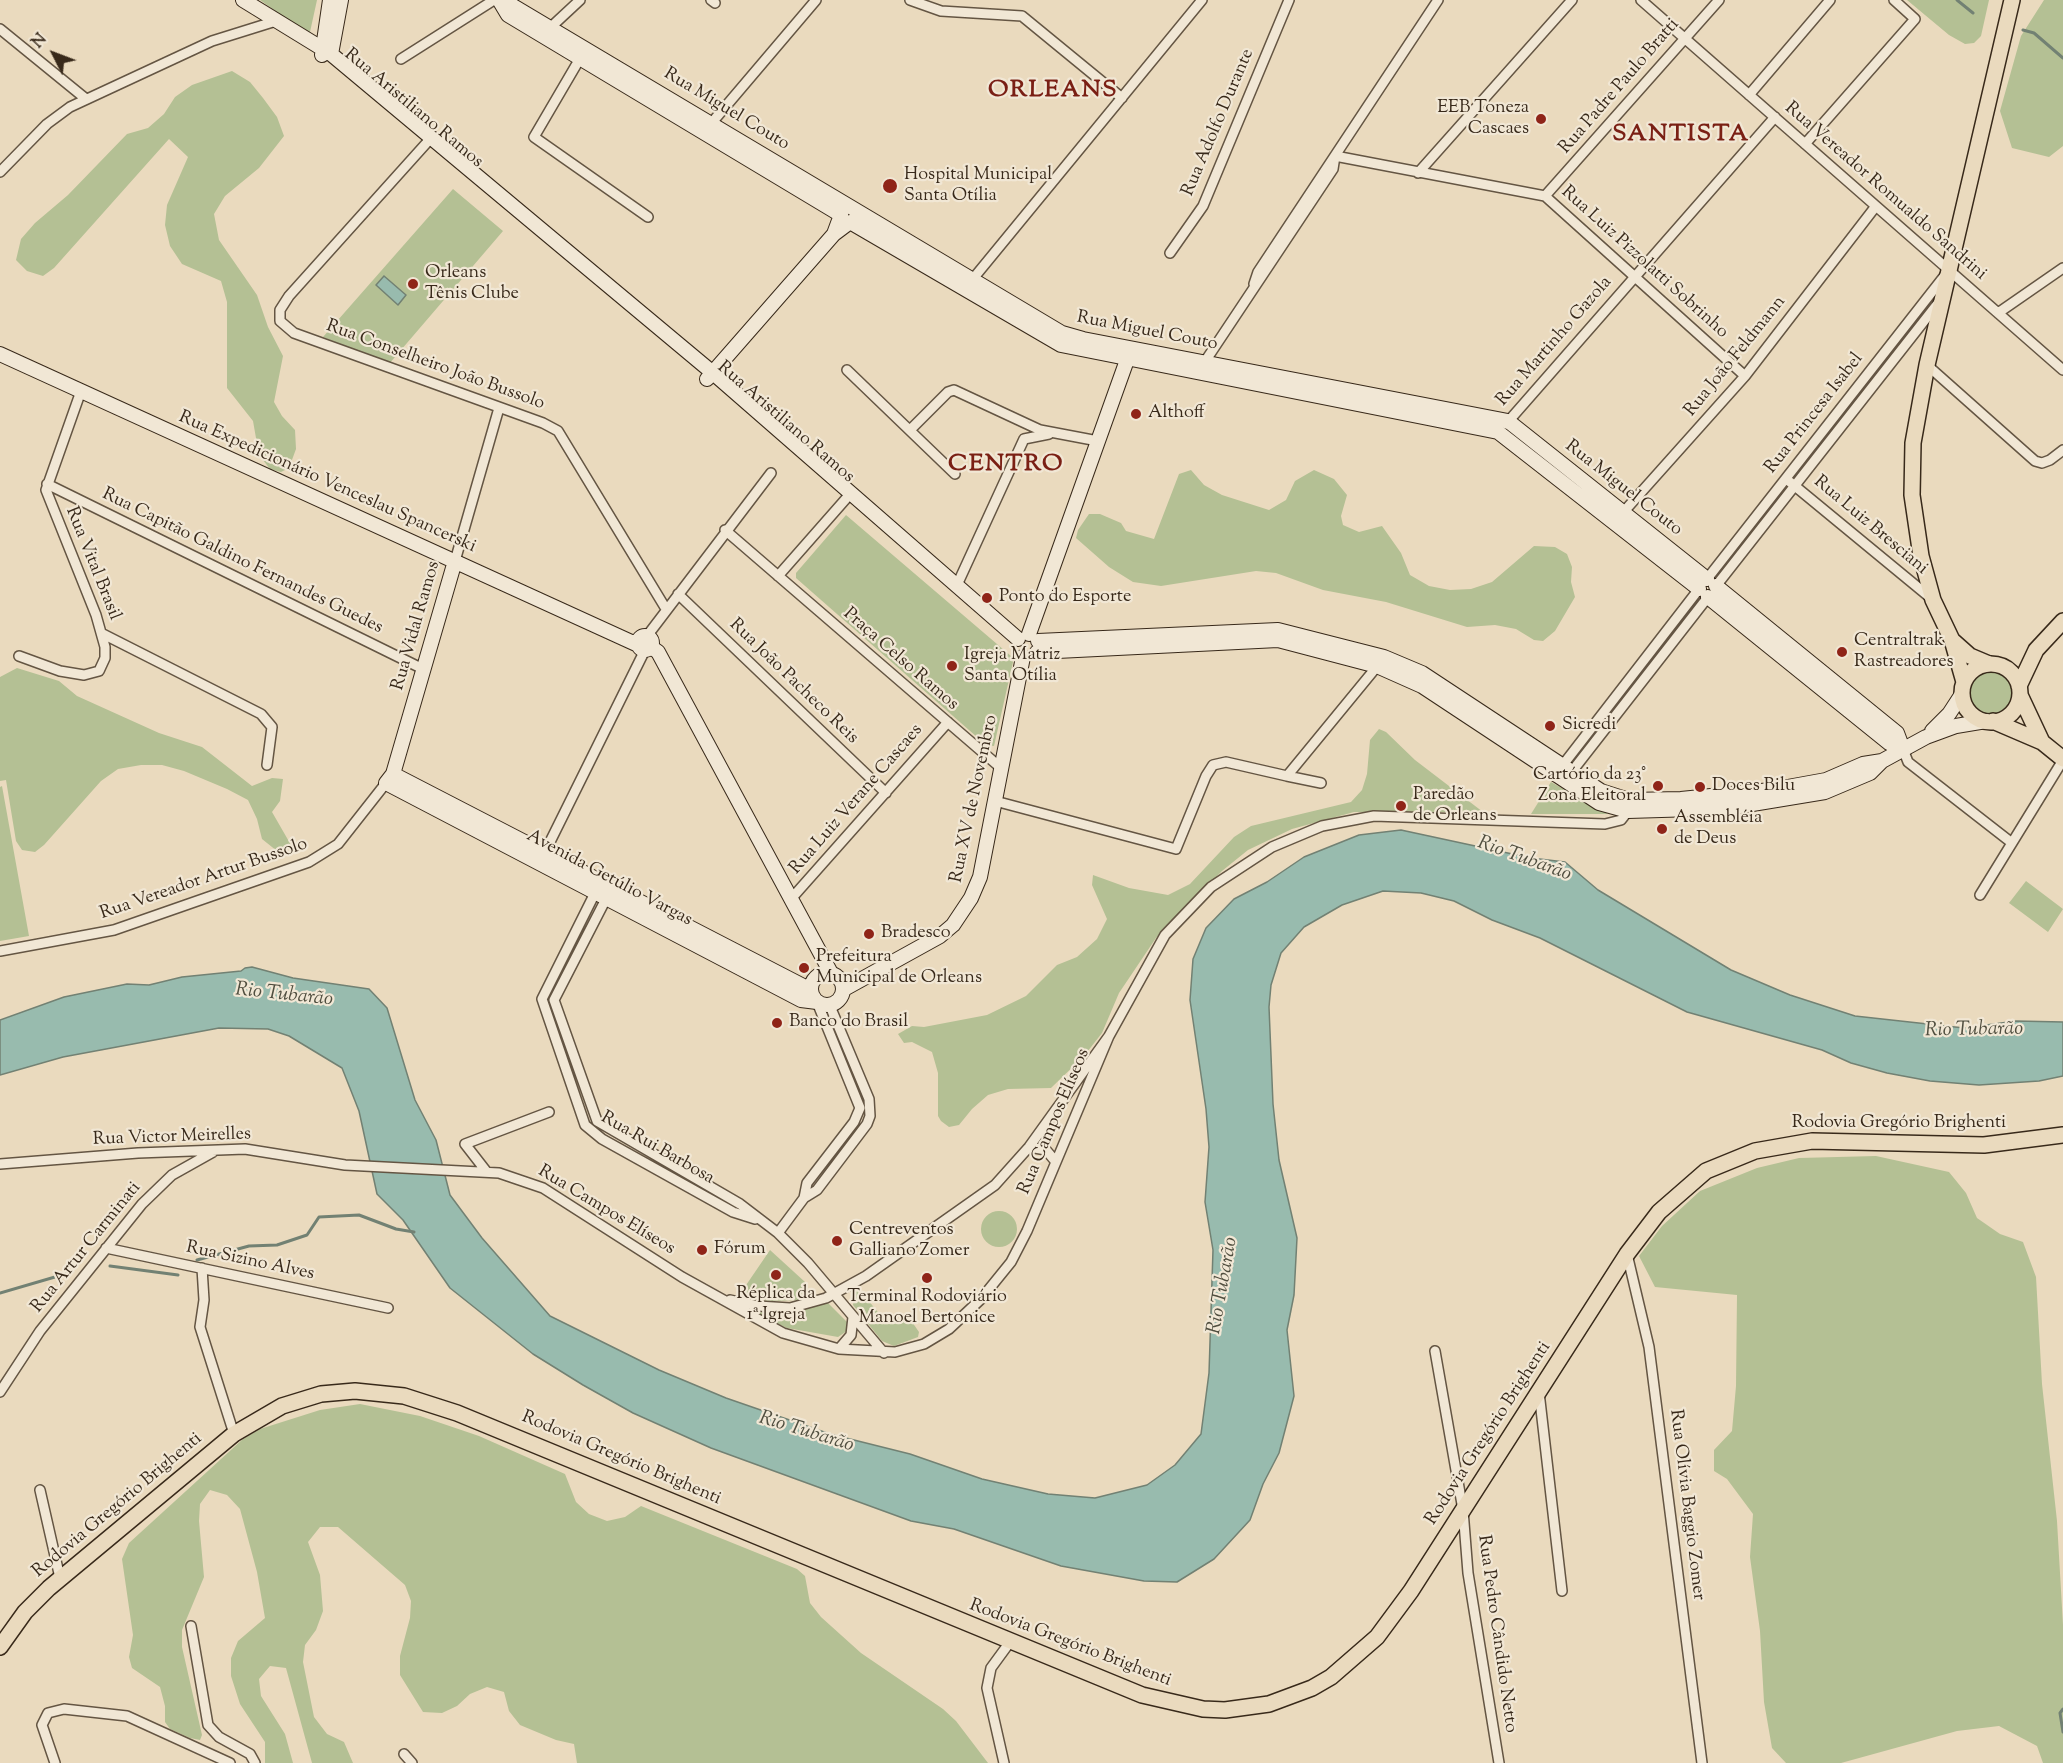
<!DOCTYPE html>
<meta charset="utf-8">
<style>
body{margin:0}
#map{position:relative;width:2063px;height:1763px;overflow:hidden;background:#eadabe;font-family:"Sorts Mill Goudy",serif}
canvas{display:block}
.north{position:absolute;left:24px;top:24px;width:60px;height:60px;-webkit-text-stroke:4px #f1e7d5;paint-order:stroke;rotate:312deg;font-size:16px;font-weight:700;line-height:24px;text-align:center;color:#38291a}
.north::after{content:'';display:block;margin:auto;width:21px;height:27px;background:#38291a;clip-path:polygon(50% 0,100% 100%,50% 72%,0 100%)}
</style>
<div id="map">
<canvas width="2063" height="1763"></canvas>
<div class="north">N</div>
</div>
<script>
const ctx = document.querySelector('canvas').getContext('2d');
ctx.lineJoin = 'round';
function fillPath(path, color) { ctx.fillStyle = color; ctx.fill(path, 'evenodd'); }
const poly = rows => new Path2D(rows.map(r => 'M' + r).join(''));
function strokePath(path, color, width, dash) { ctx.strokeStyle = color; ctx.lineWidth = width; ctx.lineCap = dash ? 'butt' : 'round'; ctx.setLineDash(dash || []); ctx.stroke(path); }
function drawText(font, color, halo, rows, align = 'center') {
  ctx.font = font + ' "Sorts Mill Goudy",serif'; ctx.lineWidth = 4.5; ctx.setLineDash([]); ctx.textBaseline = 'middle'; ctx.strokeStyle = halo; ctx.fillStyle = color; for (const [text, x, y, turn = 0] of rows) {
    ctx.save(); ctx.translate(x, y); ctx.rotate((+turn || 0) * Math.PI / 180); ctx.textAlign = isNaN(turn) ? turn : align; if (halo) ctx.strokeText(text, 0, 0); ctx.fillText(text, 0, 0); ctx.restore();
  }
}
const green = poly([
 [260,0,317,0,310,32,306,33],
 [1907,0,1989,0,1981,36,1974,43,1965,44,1949,35],
 [2044,0,2063,0,2063,146,2049,157,2012,148,2000,111,2021,36],
 [232,71,250,82,263,98,277,117,284,136,259,168,225,196,214,214,219,240,257,295,268,327,283,356,274,402,282,416,295,430,296,449,289,468,281,472,270,469,259,455,253,421,227,388,227,302,221,281,182,264,170,246,165,225,167,205,188,157,169,139,54,268,43,276,27,271,16,260,21,239,35,223,68,195,127,134,148,128,164,114,175,97,192,85],
 [453,189,503,231,389,364,323,337],
 [1191,470,1204,485,1222,495,1269,510,1286,500,1295,481,1314,470,1334,479,1347,495,1341,516,1343,525,1359,532,1382,526,1401,553,1410,575,1429,586,1450,590,1471,589,1492,582,1534,546,1555,547,1567,554,1572,567,1571,582,1575,597,1555,631,1543,641,1534,640,1516,629,1495,625,1467,627,1386,602,1323,590,1276,573,1256,571,1161,586,1133,582,1109,567,1076,538,1078,530,1089,514,1100,514,1121,523,1126,531,1154,539,1179,474],
 [846,515,1011,656,1013,662,994,746,986,745,796,578,796,573],
 [17,668,59,681,77,696,159,733,202,747,252,786,272,778,283,779,280,801,272,812,291,845,277,851,262,839,257,819,248,800,227,789,184,771,162,765,141,765,118,769,101,781,44,845,35,852,22,850,16,841,6,780,0,781,0,677],
 '1967 693a24 24 0 1 1 48 0a24 24 0 1 1-48 0Z',
 [1379,729,1386,732,1415,760,1483,812,1354,812,1292,829,1248,850,1222,871,1156,938,1119,993,1102,1033,1084,1056,1051,1088,1008,1089,988,1095,972,1109,959,1125,949,1127,941,1121,938,1116,938,1073,932,1052,912,1042,904,1043,898,1034,912,1026,924,1027,987,1015,1026,996,1057,965,1077,957,1097,939,1107,919,1092,885,1093,875,1129,888,1168,895,1190,884,1234,837,1251,826,1351,802,1362,790,1367,774,1370,740],
 [1551,782,1608,814,1531,814],
 [2,786,29,936,0,941,0,787],
 [2026,881,2063,909,2048,932,2009,903],
 [1876,1156,1949,1172,1966,1193,1977,1218,2000,1234,2023,1242,2036,1277,2042,1384,2057,1521,2063,1625,2063,1763,2043,1763,2037,1746,1999,1726,1957,1731,1841,1763,1786,1763,1772,1748,1764,1702,1760,1631,1750,1557,1753,1514,1727,1479,1714,1471,1714,1450,1732,1431,1736,1386,1737,1295,1655,1287,1639,1256,1662,1226,1700,1191,1757,1168,1799,1158],
 '981 1229a18 18 0 1 1 36 0a18 18 0 1 1-36 0Z',
 [770,1250,805,1282,807,1292,801,1300,768,1301,740,1294],
 [859,1289,881,1316,891,1316,894,1319,910,1319,919,1332,918,1337,894,1346,882,1341,853,1305,854,1294],
 [828,1303,848,1323,847,1331,838,1337,787,1328,743,1308,764,1313,786,1314],
 [360,1404,420,1416,479,1436,565,1474,576,1502,589,1514,607,1521,625,1517,641,1506,797,1569,805,1576,810,1603,821,1617,861,1653,943,1709,956,1721,988,1763,577,1763,574,1744,556,1740,520,1725,509,1711,504,1692,487,1687,470,1694,457,1706,442,1713,423,1712,400,1675,400,1656,410,1618,411,1601,405,1585,338,1527,320,1527,308,1542,320,1575,323,1611,316,1630,305,1645,303,1662,314,1717,327,1734,344,1742,353,1763,312,1763,286,1668,270,1666,259,1679,261,1696,285,1734,293,1763,265,1763,265,1742,240,1704,231,1676,231,1658,238,1641,265,1618,257,1572,240,1509,227,1495,210,1490,200,1504,199,1521,204,1577,182,1630,182,1647,202,1735,200,1740,190,1738,170,1729,165,1722,165,1706,160,1687,132,1668,129,1657,133,1635,122,1559,129,1543,243,1439,260,1429,320,1410]
]);
const water = poly([
 [384,276,406,295,398,305,376,285,384,276],
 [1401,830,1531,858,1565,862,1598,890,1731,970,1790,995,1855,1016,1964,1028,2016,1021,2063,1022,2063,1076,2039,1081,1979,1085,1930,1081,1887,1073,1851,1063,1822,1050,1687,1012,1540,938,1492,920,1454,901,1421,893,1383,891,1342,905,1304,927,1281,953,1271,985,1269,1007,1273,1104,1279,1160,1297,1238,1294,1295,1287,1330,1294,1396,1279,1453,1263,1484,1250,1520,1214,1559,1177,1582,1144,1581,1061,1566,954,1529,911,1521,711,1448,633,1413,583,1385,533,1354,450,1288,403,1220,377,1194,359,1111,342,1068,289,1036,268,1029,219,1028,63,1057,0,1075,0,1020,64,997,127,984,149,985,182,977,241,971,245,968,252,967,293,978,369,989,387,1008,415,1100,436,1140,450,1195,482,1238,550,1316,659,1370,726,1398,830,1434,910,1454,982,1479,1048,1494,1095,1498,1147,1485,1175,1465,1201,1434,1209,1373,1213,1250,1205,1202,1209,1147,1206,1109,1190,1000,1193,959,1206,928,1234,899,1267,882,1304,857,1359,835,1401,830]
]);
const stream = poly([
 [1957,0,1973,13],
 [2023,30,2034,33,2063,58],
 [197,1260,249,1246,277,1245,307,1235,319,1217,359,1215,396,1229,414,1232],
 [110,1266,178,1275],
 [0,1293,72,1272],
 [2063,1709,2060,1713,2063,1732]
]);
const street = poly([
 [711,0,715,3],
 [910,0,941,11,1022,16,1122,98],
 [1641,0,2063,370],
 [551,27,580,0],
 [0,29,86,99],
 [582,55,534,137,648,217],
 [401,59,494,0],
 [1749,95,1830,0],
 [709,126,816,0],
 [431,138,289,296,280,310,280,321,294,333,543,423,558,431,666,609],
 [1805,144,1915,19,1894,0],
 [1335,156,1545,196,1745,376],
 [0,172,47,124,70,107,212,41,276,21],
 [1418,173,1572,0],
 [1545,196,1719,0],
 [1170,253,1203,206,1289,0],
 [972,280,1202,0],
 [1254,284,1258,272,1438,0],
 [1998,313,2063,268],
 [1927,365,2035,461,2042,463,2050,460,2063,450],
 [1202,366,1333,169,1335,156],
 [847,370,955,474],
 [1506,424,1775,117],
 [910,430,948,392,954,390,1040,430,1098,441],
 [1790,482,1932,599],
 [47,484,423,669],
 [1619,517,1745,376,1876,206],
 [725,530,1001,768],
 [455,561,499,408],
 [778,576,851,493],
 [1707,579,1946,274],
 [957,585,1024,439,1049,434],
 [1716,586,1939,302],
 [678,594,886,793],
 [103,634,261,714,272,727,267,765],
 [647,636,771,473],
 [19,656,60,671,84,675,99,671,105,658,105,647,96,615,46,490,81,391],
 [1903,749,1908,762,2012,843],
 [1559,770,1699,589],
 [1570,774,1708,597],
 [1287,776,1321,783],
 [995,801,1176,849,1206,776,1213,765,1226,762,1287,776,1379,664],
 [543,856,645,650],
 [597,889,542,999,585,1125,602,1139,733,1212,755,1219],
 [608,895,554,1000,597,1121,740,1204,778,1233,808,1263,884,1353],
 [1980,895,2063,760],
 [791,899,948,722],
 [0,951,114,930,309,862,338,844,386,783],
 [1029,1147,1046,1150,1056,1162],
 [0,1164,138,1153,245,1149,345,1165,499,1173,543,1188,682,1277,783,1333,839,1349,895,1352,924,1344,949,1329,981,1299,1011,1262,1027,1231,1109,1036],
 [486,1171,465,1144,549,1112],
 [804,1198,807,1183,854,1122,860,1108,817,1002],
 [778,1233,804,1198,817,1190,867,1124,870,1116,869,1099,830,1006],
 [106,1248,388,1308],
 [1627,1254,1649,1347,1702,1763],
 [202,1268,204,1300,200,1327,234,1434],
 [730,1300,758,1306,790,1308,826,1298,866,1276,995,1185,1029,1147,1109,1036,1165,935,1211,887,1272,847,1322,826,1374,816,1605,824,1621,820,1628,811],
 [839,1349,851,1335,853,1317],
 [1435,1351,1463,1510,1468,1573,1499,1763],
 [0,1392,40,1331,142,1204,172,1175,213,1152],
 [1539,1392,1562,1591],
 [40,1490,60,1578],
 [191,1626,208,1725,219,1737,250,1754,255,1763],
 [404,1754,412,1763],
 [55,1763,42,1725,48,1713,64,1709,127,1716,230,1763],
 [1004,1763,987,1688,991,1668,1010,1642]
]);
const secondary = poly([
 [243,0,331,54,713,373,1018,639],
 [499,0,508,15,841,215,834,234],
 [503,0,1062,333,1083,339,1508,421,1707,579],
 [331,54,341,0],
 [322,55,330,0],
 [0,354,638,645],
 [707,379,834,234,850,222,1061,345,1498,432,1699,589],
 [455,561,393,774,386,783,801,1000,817,1002],
 [1716,586,1897,733,1903,749],
 [1708,597,1889,743,1903,749],
 [1029,634,1127,360],
 '638 643a7 7 0 1 1 14 0a7 7 0 1 1-14 0Z',
 [1038,641,1278,630,1384,657,1422,673,1601,791,1629,800,1681,799,1771,790,1826,780,1863,764,1882,761],
 [651,647,658,652,831,973],
 [1037,652,1278,640,1377,666,1422,686,1599,803,1628,811,1728,808,1825,792,1870,773,1882,761,1926,737,1956,726,1986,721],
 [1932,731,1949,714,1962,694],
 [393,774,811,990],
 '811 989a16 16 0 1 1 32 0a16 16 0 1 1-32 0Z',
 [844,989,940,936,953,925,971,898,980,877,1023,657]
]);
const primary = poly([
 [1952,640,1970,656,1989,664],
 '1962 693a29 29 0 1 1 58 0a29 29 0 1 1-58 0Z',
 [1964,682,1952,640,1933,600,1921,556,1912,495,1913,443,1927,365,2012,0],
 [2019,686,2036,650,2063,621],
 [2020,695,2042,742],
 [1993,721,2042,742,2063,759],
 [0,1647,25,1612,49,1588,234,1434,282,1406,321,1394,355,1391,404,1396,457,1413,1142,1695,1203,1709,1225,1710,1269,1704,1312,1688,1331,1677,1377,1637,1411,1591,1627,1254,1659,1212,1706,1171,1755,1151,1812,1141,1984,1145,2063,1135]
]);
const markers = [
 [1541,119,6,"#8f2418"],
 [890,186,8,"#8f2418"],
 [413,284,6,"#8f2418"],
 [1136,414,6,"#8f2418"],
 [987,598,6,"#8f2418"],
 [1842,652,6,"#8f2418"],
 [952,666,6,"#8f2418"],
 [1550,726,6,"#8f2418"],
 [1658,786,6,"#8f2418"],
 [1700,787,6,"#8f2418"],
 [1401,806,6,"#8f2418"],
 [1662,829,6,"#8f2418"],
 [869,934,6,"#8f2418"],
 [804,968,6,"#8f2418"],
 [777,1023,6,"#8f2418"],
 [837,1241,6,"#8f2418"],
 [702,1250,6,"#8f2418"],
 [776,1275,6,"#8f2418"],
 [927,1278,6,"#8f2418"]
];
const streetNames = [
 ["Rua Padre Paulo Bratti",1620,87,-49],
 ["Rua Aristiliano Ramos",413,109,40],
 ["Rua Miguel Couto",726,110,31],
 ["Rua Adolfo Durante",1219,123,-67],
 ["Rua Vereador Romualdo Sandrini",1885,192,41],
 ["Rua Luiz Pizzolatti Sobrinho",1644,263,42],
 ["Rua Miguel Couto",1147,332,11],
 ["Rua Martinho Gazola",1555,342,-49],
 ["Rua João Feldmann",1736,357,-51],
 ["Rua Conselheiro João Bussolo",435,366,20],
 ["Rua Princesa Isabel",1815,414,-52],
 ["Rua Aristiliano Ramos",785,423,41],
 ["Rua Expedicionário Venceslau Spancerski",327,483,24],
 ["Rua Miguel Couto",1623,489,38],
 ["Rua Luiz Bresciani",1870,526,40],
 ["Rua Capitão Galdino Fernandes Guedes",242,562,26],
 ["Rua Vital Brasil",92,564,68],
 ["Rua Vidal Ramos",417,626,-74],
 ["Praça Celso Ramos",900,660,41],
 ["Rua João Pacheco Reis",793,682,44],
 ["Rua XV de Novembro",975,799,-78],
 ["Rua Luiz Verane Cascaes",857,800,-49],
 ["Avenida Getúlio Vargas",609,879,28],
 ["Rua Vereador Artur Bussolo",204,880,-19],
 ["Rua Campos Elíseos",1055,1122,-67],
 ["Rodovia Gregório Brighenti",1899,1124],
 ["Rua Victor Meirelles",172,1138,-2],
 ["Rua Rui Barbosa",657,1149,30],
 ["Rua Campos Elíseos",606,1211,31],
 ["Rua Artur Carminati",87,1248,-51],
 ["Rua Sizino Alves",250,1262,12],
 ["Rodovia Gregório Brighenti",1489,1434,-57],
 ["Rodovia Gregório Brighenti",621,1459,23],
 ["Rua Olívia Baggio Zomer",1686,1505,83],
 ["Rodovia Gregório Brighenti",118,1506,-40],
 ["Rua Pedro Cândido Netto",1496,1634,82],
 ["Rodovia Gregório Brighenti",1070,1644,21]
];
const poiNames = [
 ["EEB Toneza",1529,109,"right"],
 ["Cascaes",1529,130,"right"],
 ["Hospital Municipal",904,176],
 ["Santa Otília",904,197],
 ["Orleans",425,274],
 ["Tênis Clube",425,295],
 ["Althoff",1148,414],
 ["Ponto do Esporte",999,598],
 ["Centraltrak",1854,642],
 ["Rastreadores",1854,663],
 ["Igreja Matriz",964,656],
 ["Santa Otília",964,677],
 ["Sicredi",1562,726],
 ["Cartório da 23°",1646,776,"right"],
 ["Zona Eleitoral",1646,797,"right"],
 ["Doces Bilu",1712,787],
 ["Paredão",1413,796],
 ["de Orleans",1413,817],
 ["Assembléia",1674,819],
 ["de Deus",1674,840],
 ["Bradesco",881,934],
 ["Prefeitura",816,958],
 ["Municipal de Orleans",816,979],
 ["Banco do Brasil",789,1023],
 ["Centreventos",849,1231],
 ["Galliano Zomer",849,1252],
 ["Fórum",714,1250],
 ["Réplica da",776,1295,"center"],
 ["1ª Igreja",776,1316,"center"],
 ["Terminal Rodoviário",927,1298,"center"],
 ["Manoel Bertonice",927,1319,"center"]
];
const waterNames = [
 ["Rio Tubarão",1524,860,20],
 ["Rio Tubarão",284,996,6],
 ["Rio Tubarão",1974,1031,-1],
 ["Rio Tubarão",1224,1286,-80],
 ["Rio Tubarão",806,1433,17]
];
const districtNames = [
 ["ORLEANS",1053,92],
 ["SANTISTA",1681,136],
 ["CENTRO",1006,466]
];
fillPath(green, '#b4c094');
fillPath(water, '#98bbae');
strokePath(water, '#728173', 1.5);
strokePath(stream, '#728173', 3);
strokePath(street, '#645543', 12);
strokePath(secondary, '#38291a', 16);
strokePath(primary, '#38291a', 18);
strokePath(street, '#f1e7d5', 9);
strokePath(secondary, '#f1e7d5', 14);
strokePath(primary, '#eadabe', 15);
for (const [x, y, r, color] of markers) { const dot = new Path2D(); dot.arc(x, y, r, 0, 2 * Math.PI); ctx.fillStyle = color; ctx.fill(dot); strokePath(dot, '#f1e7d5', 2); }
drawText('18px', '#38291a', '#f1e7d5', streetNames);
drawText('18px', '#38291a', '#f1e7d5', poiNames, 'left');
drawText('italic 20px', '#504e3f', '#f1e7d5', waterNames);
ctx.letterSpacing = '1.5px';
drawText('bold 24px', '#7a1f14', '#f1e7d5', districtNames);
ctx.letterSpacing = '0px';
</script>
